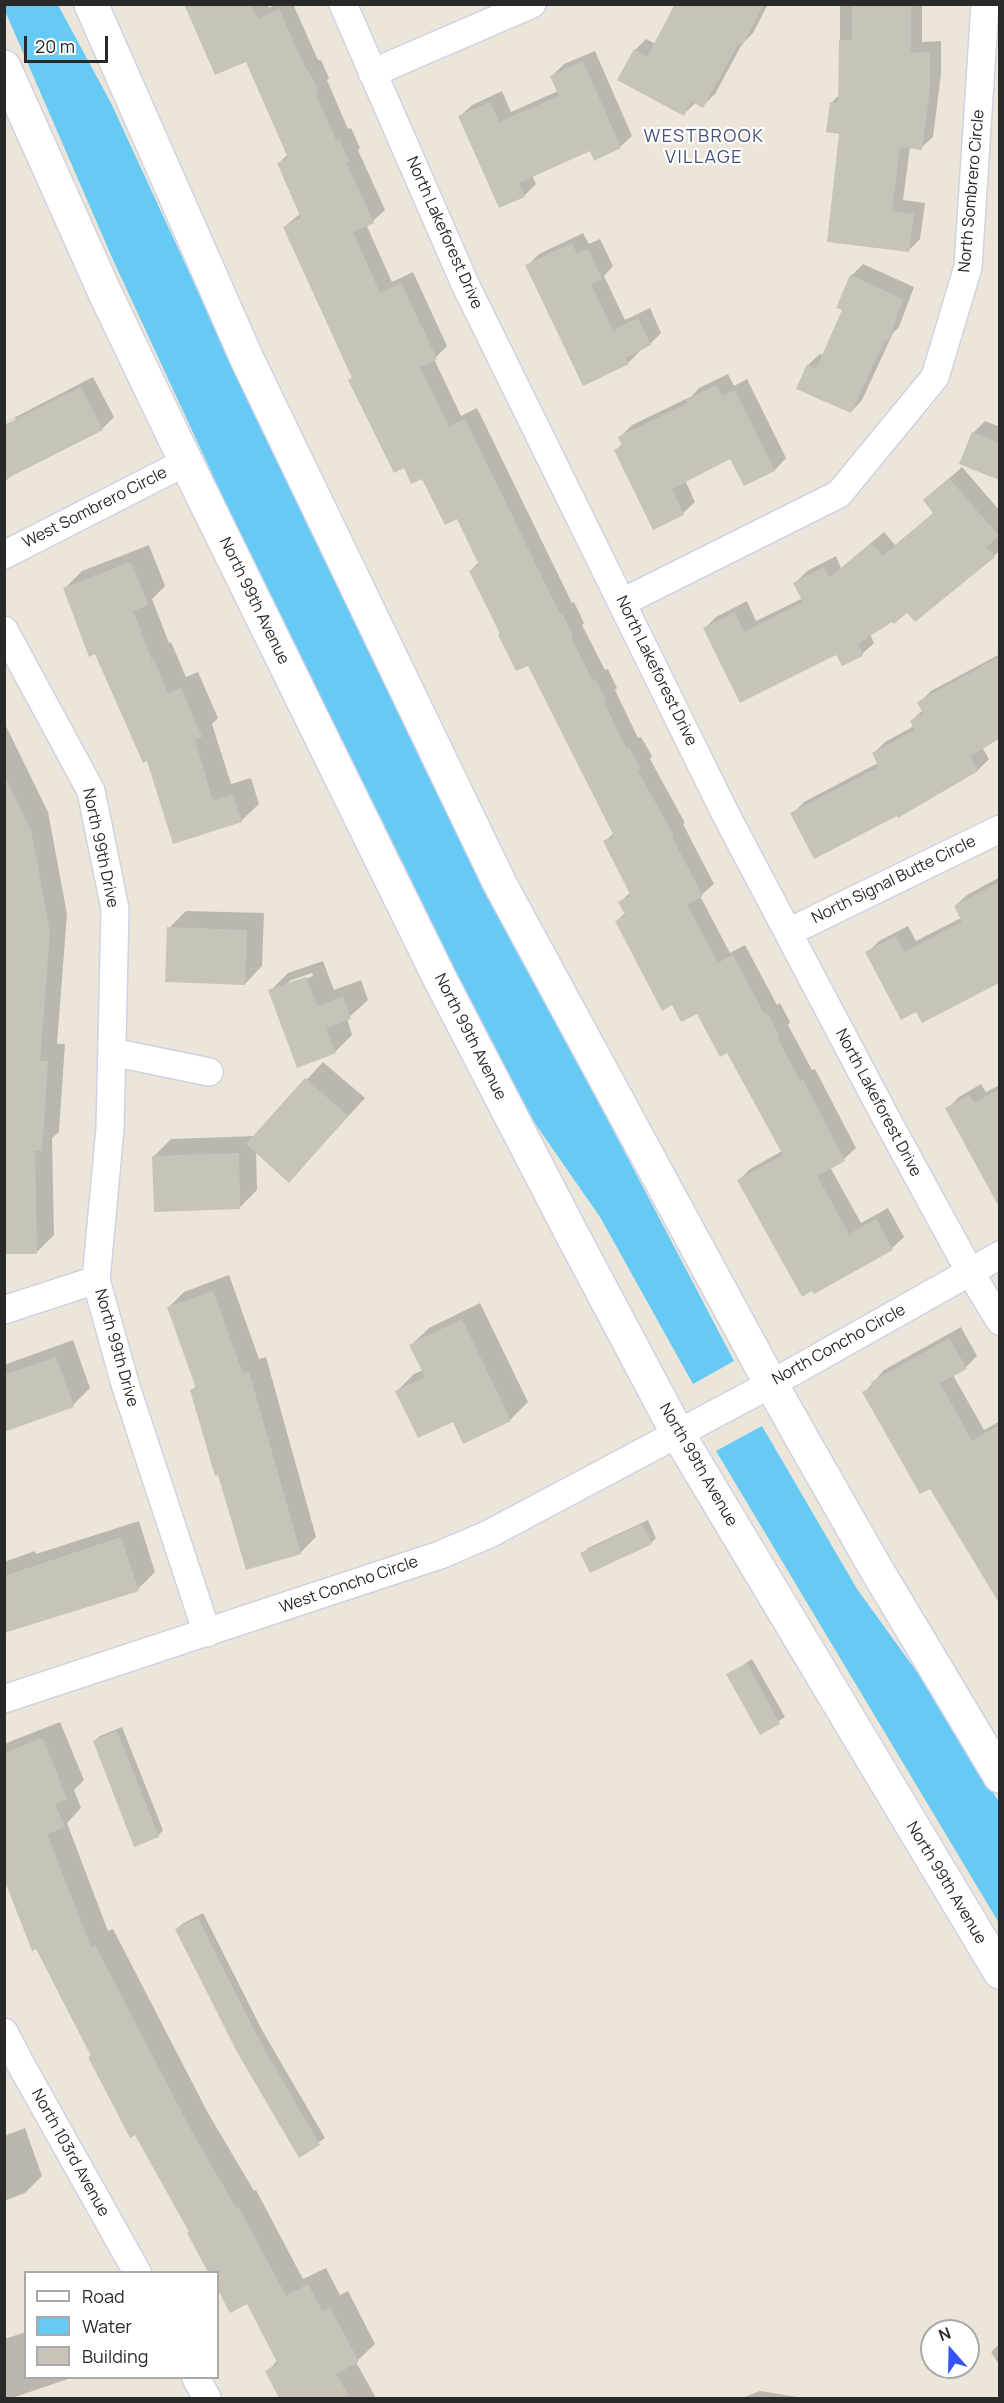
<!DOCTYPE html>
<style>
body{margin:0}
#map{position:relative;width:1004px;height:2403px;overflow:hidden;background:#ece5da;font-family:Manrope,sans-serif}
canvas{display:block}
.frame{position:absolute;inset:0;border:6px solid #292929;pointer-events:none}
.legend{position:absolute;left:24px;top:2271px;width:195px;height:108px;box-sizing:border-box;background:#fff;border:2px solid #a9a9a9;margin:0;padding:8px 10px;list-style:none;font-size:18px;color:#292929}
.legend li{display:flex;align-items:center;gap:12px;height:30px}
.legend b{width:30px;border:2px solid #a9a9a9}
.north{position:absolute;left:920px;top:2319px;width:60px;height:60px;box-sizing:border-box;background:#fff;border:2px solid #a9a9a9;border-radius:50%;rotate:340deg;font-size:16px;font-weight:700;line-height:24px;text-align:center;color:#292929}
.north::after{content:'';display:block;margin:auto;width:21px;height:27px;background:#3453ff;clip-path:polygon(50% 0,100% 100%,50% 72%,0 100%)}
.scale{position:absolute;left:24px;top:36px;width:84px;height:27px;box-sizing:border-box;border:3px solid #292929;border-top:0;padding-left:8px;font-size:18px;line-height:21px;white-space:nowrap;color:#292929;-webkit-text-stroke:4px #fff;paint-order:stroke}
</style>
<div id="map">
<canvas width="1004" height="2403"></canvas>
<div class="frame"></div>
<ul class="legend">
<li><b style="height:8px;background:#fff"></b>Road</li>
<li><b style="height:16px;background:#67caf5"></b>Water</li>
<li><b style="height:16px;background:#c7c3b9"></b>Building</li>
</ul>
<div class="north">N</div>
<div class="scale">20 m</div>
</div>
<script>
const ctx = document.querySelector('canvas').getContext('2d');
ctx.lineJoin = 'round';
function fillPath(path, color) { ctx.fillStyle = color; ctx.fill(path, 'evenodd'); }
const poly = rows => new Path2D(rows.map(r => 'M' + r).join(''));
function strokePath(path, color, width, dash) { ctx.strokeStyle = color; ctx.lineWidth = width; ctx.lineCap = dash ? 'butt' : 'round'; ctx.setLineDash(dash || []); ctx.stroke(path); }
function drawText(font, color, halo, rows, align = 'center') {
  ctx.font = font + ' Manrope,sans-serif'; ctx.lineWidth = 4.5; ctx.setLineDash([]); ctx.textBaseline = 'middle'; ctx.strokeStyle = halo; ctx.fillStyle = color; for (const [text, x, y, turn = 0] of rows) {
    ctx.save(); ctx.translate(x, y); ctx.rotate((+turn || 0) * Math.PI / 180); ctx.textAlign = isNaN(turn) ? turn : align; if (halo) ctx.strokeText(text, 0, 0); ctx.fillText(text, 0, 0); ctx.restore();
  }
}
const water = poly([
 [4,5,58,5,111,103,217,333,371,655,525,962,734,1361,693,1384,600,1217,534,1122,453,969,272,603,114,262,5,11],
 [762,1426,857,1589,922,1679,999,1802,999,1923,716,1451]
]);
const shadow = poly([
 [186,4,268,4,269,8,277,4,293,4,318,60,321,60,329,78,327,80,348,129,351,128,360,148,358,150,385,210,373,221,366,224,392,282,413,272,447,346,434,359,461,416,477,408,572,603,574,602,584,623,582,625,605,670,608,669,617,688,615,690,638,738,641,737,652,756,650,759,685,823,683,824,714,884,700,896,730,953,745,945,777,1005,780,1003,790,1022,788,1025,812,1070,815,1069,856,1148,844,1159,830,1167,861,1223,888,1208,904,1237,892,1248,814,1292,739,1180,750,1169,782,1151,728,1051,697,1012,673,1003,617,921,626,912,620,902,631,892,605,841,614,833,529,664,501,634,470,571,479,562,457,517,422,477,405,466,350,380,353,377,284,227,301,213,279,163,288,154,246,60],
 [677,4,768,4,753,33,742,44,715,94,703,106,696,102,684,114,635,50,646,39,656,44],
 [840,4,922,4,922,42,941,41,941,74,933,137,921,148,910,147,903,200,925,203,920,239,909,250,831,103,840,94],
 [595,51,632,136,620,147,590,149,532,175,536,184,524,196,460,116,472,105,502,91,511,112,558,91,552,76,564,64],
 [583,233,589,244,600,239,613,266,604,276,625,320,650,308,661,333,650,344,639,350,640,351,628,363,527,266,539,254],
 [863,264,914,287,899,327,893,333,862,400,851,412,808,365,820,354,823,355,844,310,851,276],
 [728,374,734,386,747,379,786,458,775,470,745,484,731,457,685,480,695,502,683,513,654,528,616,450,623,443,620,437,632,425,692,396,699,388],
 [93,377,114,417,102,429,16,472,4,482,4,428,17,420,15,418,4,423],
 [985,421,1000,427,1000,478,961,463,973,433],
 [962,467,1000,511,1000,533,997,535,1000,538,1000,550,994,556,870,634,874,643,862,654,843,664,837,653,705,628,716,617,747,601,756,621,803,598,795,583,807,571,836,556,841,568,884,532,895,545,935,512,925,500],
 [149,545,165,586,152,599,169,643,171,642,186,677,198,672,218,718,212,724,231,784,251,778,259,804,241,821,148,759,64,589,82,571],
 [1000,654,1000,737,982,747,989,759,978,770,792,814,804,802,878,763,873,754,885,742,914,726,911,721,923,710,919,703,931,691],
 [4,722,48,812,67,914,57,1044,65,1044,59,1132,52,1138,54,1235,37,1252,4,1253],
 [1000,877,1000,981,923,1021,917,1010,867,953,879,941,908,926,916,941,961,918,955,906,967,895],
 [186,911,264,913,262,966,245,984,169,928],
 [323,961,334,990,361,980,368,1000,347,1019,352,1035,335,1052,270,991,288,973],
 [312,973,313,976,289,985,289,981],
 [323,1062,365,1098,289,1181,256,1152,257,1190,240,1207,153,1157,171,1139,255,1136],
 [981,1084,986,1092,1000,1085,1000,1184,991,1188,947,1109,959,1097],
 [229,1275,259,1359,266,1357,316,1537,300,1553,219,1473,191,1391,197,1385,168,1308,184,1292],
 [480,1303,528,1402,510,1420,454,1420,397,1391,414,1374,423,1370,411,1345,429,1328],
 [961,1327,977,1356,966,1367,953,1375,984,1430,1000,1421,1000,1604,931,1486,864,1393,884,1370],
 [73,1340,90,1388,73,1405,5,1430,4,1365],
 [648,1520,656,1538,651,1543,582,1554,588,1548],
 [139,1521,155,1572,138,1589,4,1631,4,1562,35,1551,36,1554],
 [752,1659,785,1717,760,1733,728,1675],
 [60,1722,84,1780,74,1790,81,1808,67,1823,108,1931,113,1929,208,2113,254,2191,256,2190,303,2279,326,2268,340,2295,348,2291,375,2344,356,2362,376,2398,281,2398,267,2372,278,2360,247,2302,230,2311,218,2287,218,2272,210,2272,189,2233,191,2231,92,2055,4,1875,4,1744],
 [122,1727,163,1830,158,1836,94,1741,100,1736],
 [203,1913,262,2030,325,2138,299,2156,177,1929,182,1924],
 [25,2128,42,2176,25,2193,4,2201,4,2136],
 [26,2332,26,2378,71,2378,12,2398,4,2398,4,2339],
 [1000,2343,1000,2366,991,2352],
 [760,2391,804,2398,742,2398]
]);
const building = poly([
 [184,4,251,4,258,19,279,9,307,71,309,70,318,91,315,92,336,140,339,138,349,161,346,162,374,223,353,232,380,293,401,283,437,359,420,367,449,426,465,419,560,614,562,613,573,636,571,637,593,681,596,680,606,701,604,702,626,748,629,747,641,769,638,771,674,836,672,837,703,896,687,905,718,963,733,955,765,1015,768,1014,779,1035,777,1037,800,1081,803,1080,845,1161,817,1176,849,1234,876,1219,893,1250,814,1294,812,1291,802,1297,737,1180,783,1155,727,1053,720,1057,697,1014,681,1022,672,1005,662,1011,615,921,626,916,618,902,631,896,603,841,614,836,528,666,516,671,498,635,500,634,469,571,479,565,457,519,445,525,422,479,411,484,404,468,394,473,348,380,352,378,283,227,301,218,277,163,288,158,246,62,215,75],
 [675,4,764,4,742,46,738,44,703,108,691,101,684,116,617,80,634,49,647,57],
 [852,4,911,4,911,53,930,52,930,87,922,150,900,147,892,211,914,214,909,252,827,242,839,134,826,132,830,102,838,103,839,40,852,40],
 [583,61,621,148,594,161,590,151,519,183,525,197,499,208,458,116,490,102,499,122,559,96,550,76],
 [572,243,577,254,588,249,602,279,591,284,613,330,638,318,651,345,626,358,629,364,583,386,525,265],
 [850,275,903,299,888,341,885,340,851,413,796,389,807,364,816,369,842,310,836,308],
 [716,385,722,396,735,390,775,471,744,486,730,459,672,489,684,515,653,530,614,450,622,446,618,437,688,403,686,400],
 [81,387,103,430,4,480,4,425],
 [972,432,999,443,999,480,959,464],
 [949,478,999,536,986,547,995,557,915,622,907,613,894,624,892,622,858,644,863,656,842,666,836,655,740,703,703,628,735,612,744,632,803,602,793,583,824,567,829,578,871,543,883,556,933,513,923,500],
 [131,562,148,605,133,611,152,660,154,659,168,693,181,688,202,737,195,740,213,801,233,794,242,822,173,844,147,761,143,763,95,654,89,657,63,588],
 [999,657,999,739,970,756,978,771,898,818,897,816,814,859,790,813,879,767,872,753,915,730,910,721,923,714,917,702],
 [4,775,31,830,50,932,40,1061,48,1061,42,1151,35,1151,37,1254,4,1254],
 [999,882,999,983,922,1023,916,1012,901,1020,865,952,896,936,904,952,962,922,954,906],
 [167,927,247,930,245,985,165,982],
 [306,977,317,1006,343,997,351,1019,326,1028,336,1053,297,1068,268,990],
 [305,1078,348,1116,289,1183,246,1144],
 [999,1089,999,1207,945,1108,969,1095,974,1103],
 [239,1153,240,1209,154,1212,152,1156],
 [213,1291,243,1374,249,1372,301,1554,246,1570,218,1475,215,1476,190,1390,196,1388,167,1307],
 [462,1319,511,1421,463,1444,453,1422,418,1438,395,1391,425,1377,409,1345],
 [949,1338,967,1369,940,1383,972,1441,999,1425,999,1603,930,1489,920,1494,862,1392,873,1386,871,1382],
 [56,1357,74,1407,4,1432,4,1375],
 [642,1524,652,1544,590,1573,580,1553],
 [121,1537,139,1591,4,1633,4,1576],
 [747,1663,780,1724,760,1735,726,1674],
 [117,1731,159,1837,134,1847,93,1741],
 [43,1738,67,1799,55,1804,65,1827,47,1834,91,1947,95,1945,191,2130,236,2208,238,2206,286,2296,308,2284,322,2311,330,2307,359,2362,336,2374,350,2398,279,2398,265,2371,278,2364,247,2304,230,2313,218,2290,218,2272,208,2272,187,2233,189,2232,135,2135,130,2138,88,2057,91,2056,36,1949,32,1951,4,1879,4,1753],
 [198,1918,257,2036,320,2145,299,2158,237,2052,175,1929]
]);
const street = poly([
 [343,4,465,284,725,813,886,1118,970,1272,1000,1321],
 [372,73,532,4],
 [4,555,186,462],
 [623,602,839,494,935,377,968,267,985,4],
 [4,630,91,791,115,909,110,1129,96,1280,126,1387,207,1633],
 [789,932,1000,829],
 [112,1052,209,1072],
 [4,1310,96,1280],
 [4,1699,440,1555,489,1534,771,1384,1000,1255],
 [4,2032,20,2063,137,2272],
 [196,2378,207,2398]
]);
const secondary = poly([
 [91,4,247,359,500,884,771,1384,875,1567,1000,1776],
 [4,67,105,293,186,462,440,979,574,1238,678,1434,1000,1972]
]);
const streetNames = [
 ["North Sombrero Circle",972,191,-85],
 ["North Lakeforest Drive",444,233,66],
 ["West Sombrero Circle",95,508,-27],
 ["North 99th Avenue",254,601,64],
 ["North Lakeforest Drive",656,671,64],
 ["North 99th Drive",100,848,78],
 ["North Signal Butte Circle",894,880,-26],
 ["North 99th Avenue",470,1037,63],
 ["North Lakeforest Drive",878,1103,62],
 ["North Concho Circle",839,1345,-29],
 ["North 99th Drive",116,1348,74],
 ["North 99th Avenue",698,1465,60],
 ["West Concho Circle",349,1585,-19],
 ["North 99th Avenue",946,1883,59],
 ["North 103rd Avenue",70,2153,61]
];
const neighbourhoodNames = [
 ["WESTBROOK",704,137],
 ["VILLAGE",704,158]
];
fillPath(water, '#67caf5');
fillPath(shadow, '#0003');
fillPath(building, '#c7c3b9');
strokePath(street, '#cfd2e3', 30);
strokePath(secondary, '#cfd2e3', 36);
strokePath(street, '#fff', 27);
strokePath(secondary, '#fff', 33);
drawText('16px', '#292929', '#fff', streetNames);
ctx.letterSpacing = '1.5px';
drawText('18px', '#474f7c', '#fff', neighbourhoodNames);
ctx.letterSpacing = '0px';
</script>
